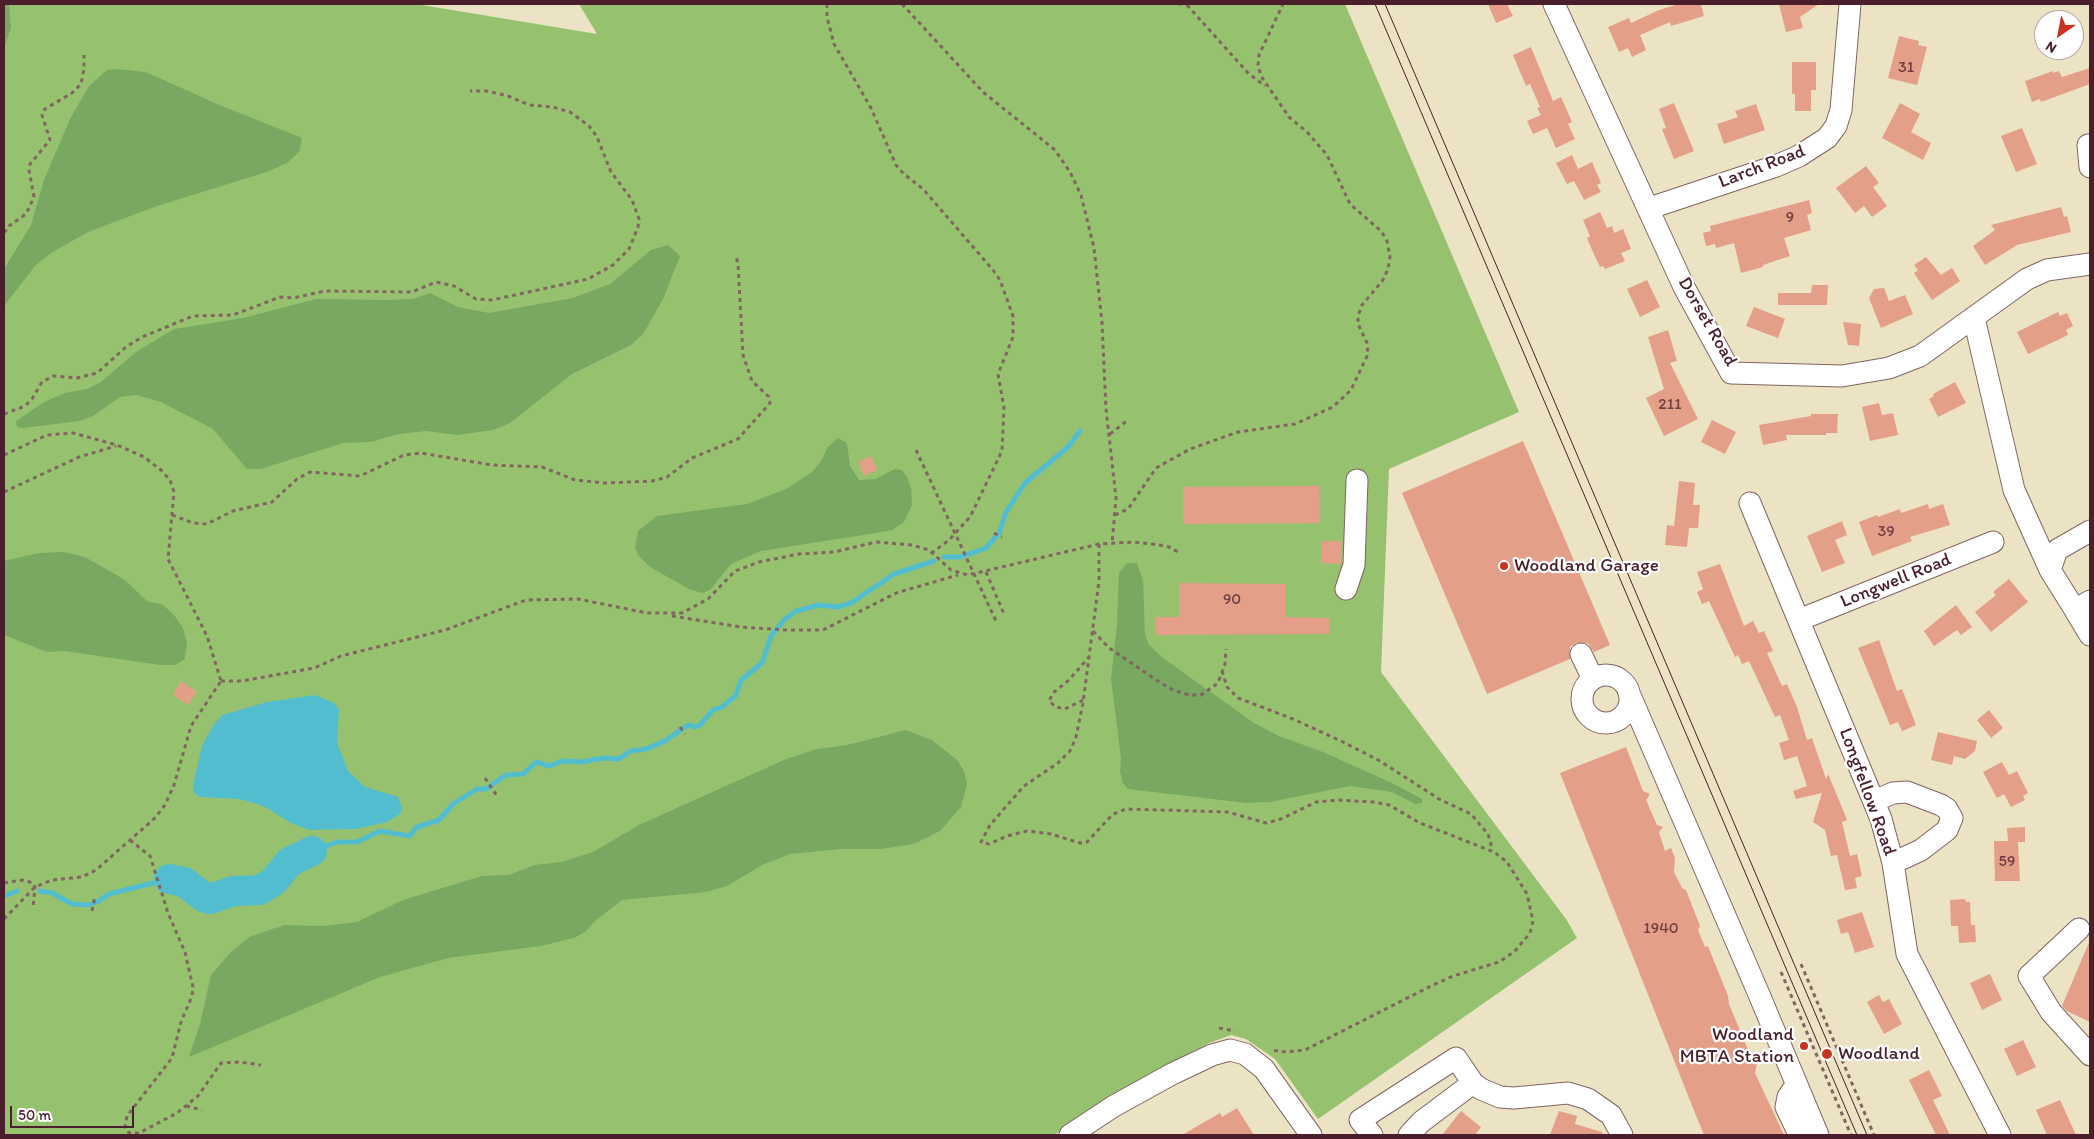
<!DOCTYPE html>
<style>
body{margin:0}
#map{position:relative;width:2094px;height:1139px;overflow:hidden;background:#ebe3c4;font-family:Itim,sans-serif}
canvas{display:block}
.frame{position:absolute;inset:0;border:5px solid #4a1f2b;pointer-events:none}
.north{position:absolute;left:2034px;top:10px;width:50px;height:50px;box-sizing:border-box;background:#fff;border:1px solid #b7a5aa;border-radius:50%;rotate:213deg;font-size:14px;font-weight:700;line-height:20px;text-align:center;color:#4a1f2b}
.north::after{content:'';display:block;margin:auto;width:18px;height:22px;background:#c8321e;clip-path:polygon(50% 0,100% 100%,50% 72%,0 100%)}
.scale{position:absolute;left:10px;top:1106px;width:124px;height:22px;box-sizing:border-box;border:2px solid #4a1f2b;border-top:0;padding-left:6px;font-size:15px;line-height:18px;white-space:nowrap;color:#4a1f2b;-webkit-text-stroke:4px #fff;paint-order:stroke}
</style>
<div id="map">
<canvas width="2094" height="1139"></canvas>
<div class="frame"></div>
<div class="north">N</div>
<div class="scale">50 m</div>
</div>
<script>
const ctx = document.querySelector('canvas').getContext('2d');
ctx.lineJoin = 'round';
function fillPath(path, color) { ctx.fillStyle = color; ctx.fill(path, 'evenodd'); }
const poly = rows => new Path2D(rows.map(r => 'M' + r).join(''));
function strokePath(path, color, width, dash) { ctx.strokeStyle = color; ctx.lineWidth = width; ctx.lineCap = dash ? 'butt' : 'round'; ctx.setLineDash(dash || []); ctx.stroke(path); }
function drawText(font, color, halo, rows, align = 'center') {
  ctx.font = font + ' Itim,sans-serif'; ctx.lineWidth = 4.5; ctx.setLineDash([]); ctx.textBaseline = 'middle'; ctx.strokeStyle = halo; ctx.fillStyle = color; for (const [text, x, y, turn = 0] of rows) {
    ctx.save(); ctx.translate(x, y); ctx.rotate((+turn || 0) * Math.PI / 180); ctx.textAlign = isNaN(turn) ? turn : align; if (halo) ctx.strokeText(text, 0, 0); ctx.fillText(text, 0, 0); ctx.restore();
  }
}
const green = poly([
 [4,4,416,4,597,34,579,4,1345,4,1519,412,1389,469,1381,672,1566,919,1577,938,1318,1119,1275,1059,1246,1039,1231,1035,1209,1043,1122,1090,1054,1135,4,1135]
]);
const forest = poly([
 [4,4,9,4,11,28,4,48],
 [115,69,146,72,217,104,302,138,299,152,287,163,267,172,157,206,88,232,51,253,35,266,4,306,4,269,31,225,44,180,70,119,89,86,107,70],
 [668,245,680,256,663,299,643,334,631,345,572,374,510,423,493,430,458,435,426,431,399,434,370,442,343,443,261,469,247,469,213,429,161,402,136,395,120,397,93,416,79,421,23,428,17,427,16,421,44,402,65,393,87,389,101,382,136,352,174,329,243,318,316,299,388,300,413,299,430,293,458,307,489,313,573,298,610,284,651,250],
 [838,438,847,443,850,466,859,480,876,479,895,469,902,470,907,477,911,488,912,505,904,522,892,530,876,533,761,551,731,564,710,590,702,593,689,589,650,567,638,555,635,548,638,531,657,516,747,504,786,489,812,472,821,461,828,447],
 [64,552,85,557,125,580,147,601,163,605,174,615,183,628,187,643,185,659,175,665,160,665,65,651,47,652,4,635,4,561,39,553],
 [1127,563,1137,563,1143,581,1145,635,1149,645,1163,658,1254,723,1279,736,1323,752,1394,784,1422,799,1422,803,1415,804,1392,792,1350,786,1270,802,1246,803,1128,789,1123,783,1120,772,1121,758,1111,679,1117,624,1119,573],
 [906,730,932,740,957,760,964,771,967,784,961,807,940,831,914,844,881,849,841,849,790,854,762,865,727,886,706,892,622,900,595,921,585,932,574,938,541,946,448,958,380,977,189,1057,200,1024,211,975,229,954,249,937,284,925,324,926,357,922,403,900,482,876,509,875,534,865,562,862,593,852,639,825,786,759,817,749,847,745]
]);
const water = poly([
 [315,695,334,703,339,710,337,743,348,771,365,787,398,797,402,808,400,814,387,822,356,829,309,830,291,823,267,808,254,803,239,799,200,797,193,792,193,785,202,746,213,726,222,715,267,702]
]);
const stream = poly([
 [944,557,960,557,986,548,999,533,1006,512,1025,483,1068,447,1080,431],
 [312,851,337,842,357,842,380,831,409,836,417,827,439,820,453,804,477,789,486,789,506,775,523,774,536,762,549,766,562,761,582,762,603,758,619,759,630,751,646,749,665,741,688,725,695,727,700,725,713,710,722,707,736,695,741,680,762,663,771,636,785,619,796,611,819,605,838,607,851,603,894,574,934,561],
 [40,891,52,893,72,904,88,905,99,901,109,894,169,879],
 [4,896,17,891]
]);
const river = poly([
 [169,879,184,882,205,898,210,899,233,891,260,890,274,881,289,862,312,851]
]);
const building = poly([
 [1488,4,1507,4,1513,16,1496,23],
 [1679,4,1701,4,1704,16,1671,26,1670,22,1640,35,1646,50,1632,57,1628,48,1619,52,1608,27,1629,18,1631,23,1659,10],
 [1779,4,1819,4,1800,17,1803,28,1786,32],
 [1899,36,1919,41,1918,45,1927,47,1917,85,1888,78],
 [1531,47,1553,101,1561,97,1572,122,1568,124,1575,139,1556,148,1547,128,1533,134,1527,121,1541,115,1537,108,1540,107,1530,84,1526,86,1513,55],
 [1792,62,1816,62,1816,90,1811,90,1811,111,1795,111,1795,94,1792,94],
 [2090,68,2090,84,2041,102,2040,99,2032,102,2025,81,2053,71,2053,73,2059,71,2062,77],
 [1674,103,1694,151,1674,159,1662,129,1666,128,1659,109],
 [1900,103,1920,114,1911,132,1931,143,1923,160,1882,138],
 [1756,104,1765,130,1724,144,1717,124,1738,117,1735,111],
 [2022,128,2037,164,2016,172,2001,136],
 [1572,155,1578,169,1592,162,1601,183,1597,185,1601,192,1584,200,1574,181,1567,184,1556,163],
 [1866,166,1879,183,1873,187,1887,206,1872,217,1864,206,1855,213,1836,188],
 [1809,200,1812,213,1807,215,1811,230,1784,238,1790,256,1763,265,1763,267,1741,273,1734,243,1716,248,1715,244,1706,246,1703,233,1711,231,1710,226],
 [2061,207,2064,217,2067,216,2071,232,2017,245,1985,265,1973,246,1995,230,1991,225],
 [1600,212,1607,228,1612,226,1614,233,1623,229,1631,249,1621,253,1625,261,1605,269,1603,266,1600,267,1592,250,1587,238,1590,236,1583,220],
 [1926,257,1941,275,1952,268,1960,281,1932,300,1914,273,1918,270,1914,265],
 [1647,280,1660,307,1640,317,1627,289],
 [1812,285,1828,285,1827,305,1778,305,1778,293,1811,293],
 [1884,288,1889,301,1905,295,1913,314,1881,328,1869,298,1874,289],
 [1754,307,1785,319,1778,338,1746,326],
 [2058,312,2060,316,2067,313,2073,326,2066,330,2068,335,2028,354,2017,332],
 [1843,322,1861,324,1859,346,1848,345],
 [1668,330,1677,361,1670,363,1698,419,1664,436,1646,398,1664,389,1648,337],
 [1955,382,1966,403,1938,417,1929,399,1934,396,1933,394],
 [1879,403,1882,415,1893,413,1898,435,1870,441,1862,407],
 [1811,414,1838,414,1837,433,1826,433,1826,435,1786,435,1787,440,1763,445,1759,425,1811,416],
 [1712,420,1736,432,1725,454,1701,442],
 [1523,441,1610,645,1594,652,1588,643,1576,643,1570,647,1570,659,1487,694,1402,493],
 [871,456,877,470,864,476,858,462],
 [1679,481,1695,483,1693,505,1700,505,1698,528,1689,528,1687,547,1665,545,1667,525,1674,526],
 [1319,486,1320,523,1183,524,1183,487],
 [1928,504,1929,509,1943,504,1950,525,1910,537,1912,541,1872,556,1859,522,1877,515,1878,517,1900,509,1901,513],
 [1842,521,1847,535,1835,540,1845,563,1822,572,1807,536],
 [1321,541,1342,541,1341,564,1321,563],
 [1720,564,1744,626,1753,621,1759,633,1764,631,1773,651,1767,653,1782,686,1787,684,1797,707,1807,740,1812,738,1826,779,1828,774,1841,805,1847,820,1842,822,1850,856,1857,854,1862,876,1855,878,1857,888,1845,890,1837,855,1831,856,1825,830,1813,822,1822,793,1796,799,1793,791,1807,786,1797,756,1784,760,1779,743,1789,740,1780,715,1775,717,1749,661,1742,664,1738,655,1735,657,1709,601,1702,604,1697,592,1703,589,1697,572],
 [2009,579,2028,602,1991,632,1975,612,1996,595,1993,592],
 [1179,583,1285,584,1285,617,1330,618,1330,634,1155,635,1156,617,1179,617],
 [1956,605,1972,627,1961,635,1957,630,1934,646,1924,631],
 [1879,640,1897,691,1902,689,1916,725,1902,731,1898,722,1890,725,1858,648],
 [181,681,197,692,188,705,173,695],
 [1989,710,2003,728,1991,738,1977,720],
 [1938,732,1977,741,1975,751,1965,759,1954,756,1952,765,1931,760],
 [1626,747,1643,791,1650,794,1646,800,1657,825,1663,827,1659,832,1665,851,1671,848,1675,858,1674,872,1682,888,1686,890,1700,926,1698,930,1705,947,1708,946,1728,996,1729,1004,1753,1062,1757,1064,1755,1073,1784,1135,1704,1135,1695,1113,1560,773],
 [2002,762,2009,775,2017,771,2028,793,2023,796,2025,800,2011,807,2004,794,1997,798,1983,772],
 [2025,827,2025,842,2018,842,2020,881,1995,881,1994,841,2008,841,2007,828],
 [1965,899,1966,902,1970,902,1971,925,1975,925,1976,942,1959,943,1958,926,1951,926,1950,900],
 [1862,912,1874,947,1855,953,1848,932,1841,934,1837,920],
 [2090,940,2090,1022,2067,1011,2062,1006],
 [1990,974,2002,1000,1982,1010,1970,983],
 [1879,995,1883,1002,1889,999,1902,1024,1884,1034,1867,1002],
 [2023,1040,2036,1067,2017,1076,2004,1049],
 [1929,1070,1942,1096,1933,1100,1950,1135,1936,1135,1909,1080],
 [2060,1100,2076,1135,2047,1135,2036,1110],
 [1237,1108,1254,1135,1182,1135,1220,1113,1222,1117],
 [1461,1111,1481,1127,1475,1135,1442,1135],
 [1559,1111,1577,1116,1575,1124,1602,1132,1602,1135,1550,1135]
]);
const path = poly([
 [827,4,827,17,834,44,871,108,896,165,904,174,923,189,993,270,1000,280,1013,316,1013,337,998,374,1004,408,1002,451,970,517,949,540,933,552],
 [902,4,983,92,1055,150,1070,172,1081,195,1094,248,1102,323,1106,409,1116,498,1112,544],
 [1178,4,1195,4],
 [1187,5,1248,73,1265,86],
 [4,233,9,226,26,214,34,197,29,170,30,164,50,140,42,115,43,112,45,109,72,93,81,84,84,69,84,55],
 [4,414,25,406,32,399,42,382,53,376,77,378,97,373,126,347,142,337,193,316,233,315,280,297,293,298,325,291,412,292,436,282,454,286,476,299,492,300,588,279,613,265,629,249,638,227,639,219,632,200,611,172,597,137,589,126,570,112,553,107,529,105,508,96,487,91,470,91],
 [1110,434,1128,420],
 [4,455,47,435,73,433,117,445,144,457,161,470,170,480,174,492,168,559,207,636,221,681],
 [4,492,79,457,116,446],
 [172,515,193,523,207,524,233,511,272,502,297,479,310,472,360,476,404,455,421,453,492,465,542,467,575,480,605,483,652,481,667,477,692,458,738,439,770,403,769,397,752,381,743,355,738,264,736,256],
 [1115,515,1128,509,1156,468,1190,449,1238,432,1295,424,1333,407,1351,390,1368,354,1367,343,1358,324,1358,316,1362,305,1383,280,1388,269,1390,257,1387,241,1381,231,1350,204,1327,155,1308,133,1289,117,1261,76,1258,65,1259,55,1283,4],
 [994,533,1002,537],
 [1099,544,1099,581,1083,703,1076,737,1070,751,1058,763,1024,786,990,825,981,842,989,844,1007,836,1027,831,1051,834,1080,843,1087,842,1113,814,1126,809,1228,812,1266,823,1281,819,1316,802,1339,800,1373,802,1389,805,1420,823,1494,852,1507,862,1527,894,1533,921,1530,933,1514,952,1499,962,1453,976,1431,986,1305,1050,1286,1052,1271,1050],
 [986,572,1004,614],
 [672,616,741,627,786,630,823,630,896,593,958,575],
 [1093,631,1109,648,1161,683,1173,690,1189,695,1201,695,1218,683,1225,664,1226,649],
 [1222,671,1227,687,1238,698,1293,719,1343,742,1380,761,1439,799,1471,814,1488,834,1491,844,1489,849],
 [221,681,242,681,314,668,341,656,445,630,526,600,578,599,647,613,682,613,708,599,735,571,759,562,799,554,834,552,876,542,912,545,929,550,951,570,968,575,1099,544,1134,542,1167,546,1178,552],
 [1083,700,1065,709,1056,707,1049,701,1053,693,1069,680,1089,657],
 [680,727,685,734],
 [485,778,497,796],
 [130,840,150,856,168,913,185,952,193,987,192,996,181,1022,172,1058,127,1116,125,1127,129,1133,139,1133,177,1113,198,1096,221,1063,240,1062,261,1065],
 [4,883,22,880,33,883,35,887,33,908],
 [92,911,95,896],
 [4,919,35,887,52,880,82,877,96,870,155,818,165,805,174,785,191,726,221,681],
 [1801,964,1874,1135],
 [1781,972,1851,1135],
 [1219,1028,1235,1031],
 [186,1106,202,1110]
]);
const minor = poly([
 [1554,4,1684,287,1731,373,1842,376,1889,368,1920,356,2027,279,2047,270,2090,264],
 [2088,145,2090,167],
 [1650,208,1776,166,1799,156,1827,138,1836,126,1841,110,1850,4],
 [1974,318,2014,490,2050,570],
 [1750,503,1881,819,1893,863,1907,954,2000,1135],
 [1346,589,1354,565,1357,480],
 [2090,601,2075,610,2090,635],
 [2075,610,2050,570,2057,550,2090,531],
 [1799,620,1993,542],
 [1581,654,1593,679],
 '1582 699a24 24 0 1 1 48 0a24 24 0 1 1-48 0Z',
 [1629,693,1758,992,1818,1135],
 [1874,801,1893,793,1907,792,1941,805,1947,809,1952,818,1947,830,1921,850,1893,863],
 [2079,929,2029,976,2051,1012,2090,1055],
 [1796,1085,1788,1097,1786,1107,1797,1130,1810,1135],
 [1070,1135,1114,1106,1172,1074,1212,1055,1230,1050,1245,1054,1264,1069,1311,1135],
 [1372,1135,1360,1120,1456,1058,1473,1083,1481,1089,1500,1097,1514,1098,1568,1093,1588,1099,1611,1115,1622,1135],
 [1409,1135,1421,1122,1473,1083]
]);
const tram = poly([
 [1375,4,1857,1135],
 [1385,4,1867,1135]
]);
const pathBridge = poly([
 [916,450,997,623]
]);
const markers = [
 [1504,566,5,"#c8321e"],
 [1804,1046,5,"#c8321e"],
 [1827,1054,6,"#c8321e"]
];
const numberNames = [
 ["31",1906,68],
 ["9",1790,218],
 ["211",1670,405],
 ["39",1886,532],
 ["90",1232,600],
 ["59",2007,862],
 ["1940",1661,929]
];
const streetNames = [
 ["Larch Road",1762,167,-21],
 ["Dorset Road",1707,322,60],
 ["Longwell Road",1896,581,-22],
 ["Longfellow Road",1867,792,70]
];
const poiNames = [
 ["Woodland Garage",1514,566],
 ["Woodland",1794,1035,"right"],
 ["MBTA Station",1794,1057,"right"],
 ["Woodland",1838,1054]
];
fillPath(green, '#96c270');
fillPath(forest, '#78a862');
fillPath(water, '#53bdd0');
strokePath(stream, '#53bdd0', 5);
strokePath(river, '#53bdd0', 30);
fillPath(building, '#e49f89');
strokePath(minor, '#826461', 23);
strokePath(path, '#826461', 3, [4, 4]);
strokePath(minor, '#fff', 21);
strokePath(tram, '#4a1f2b', 1);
strokePath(pathBridge, '#826461', 3, [4, 4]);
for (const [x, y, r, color] of markers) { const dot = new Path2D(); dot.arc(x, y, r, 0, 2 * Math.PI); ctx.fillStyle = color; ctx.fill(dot); strokePath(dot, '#fff', 2); }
drawText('16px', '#703f42', null, numberNames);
drawText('19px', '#4a1f2b', '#fff', streetNames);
drawText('19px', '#4a1f2b', '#fff', poiNames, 'left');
</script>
